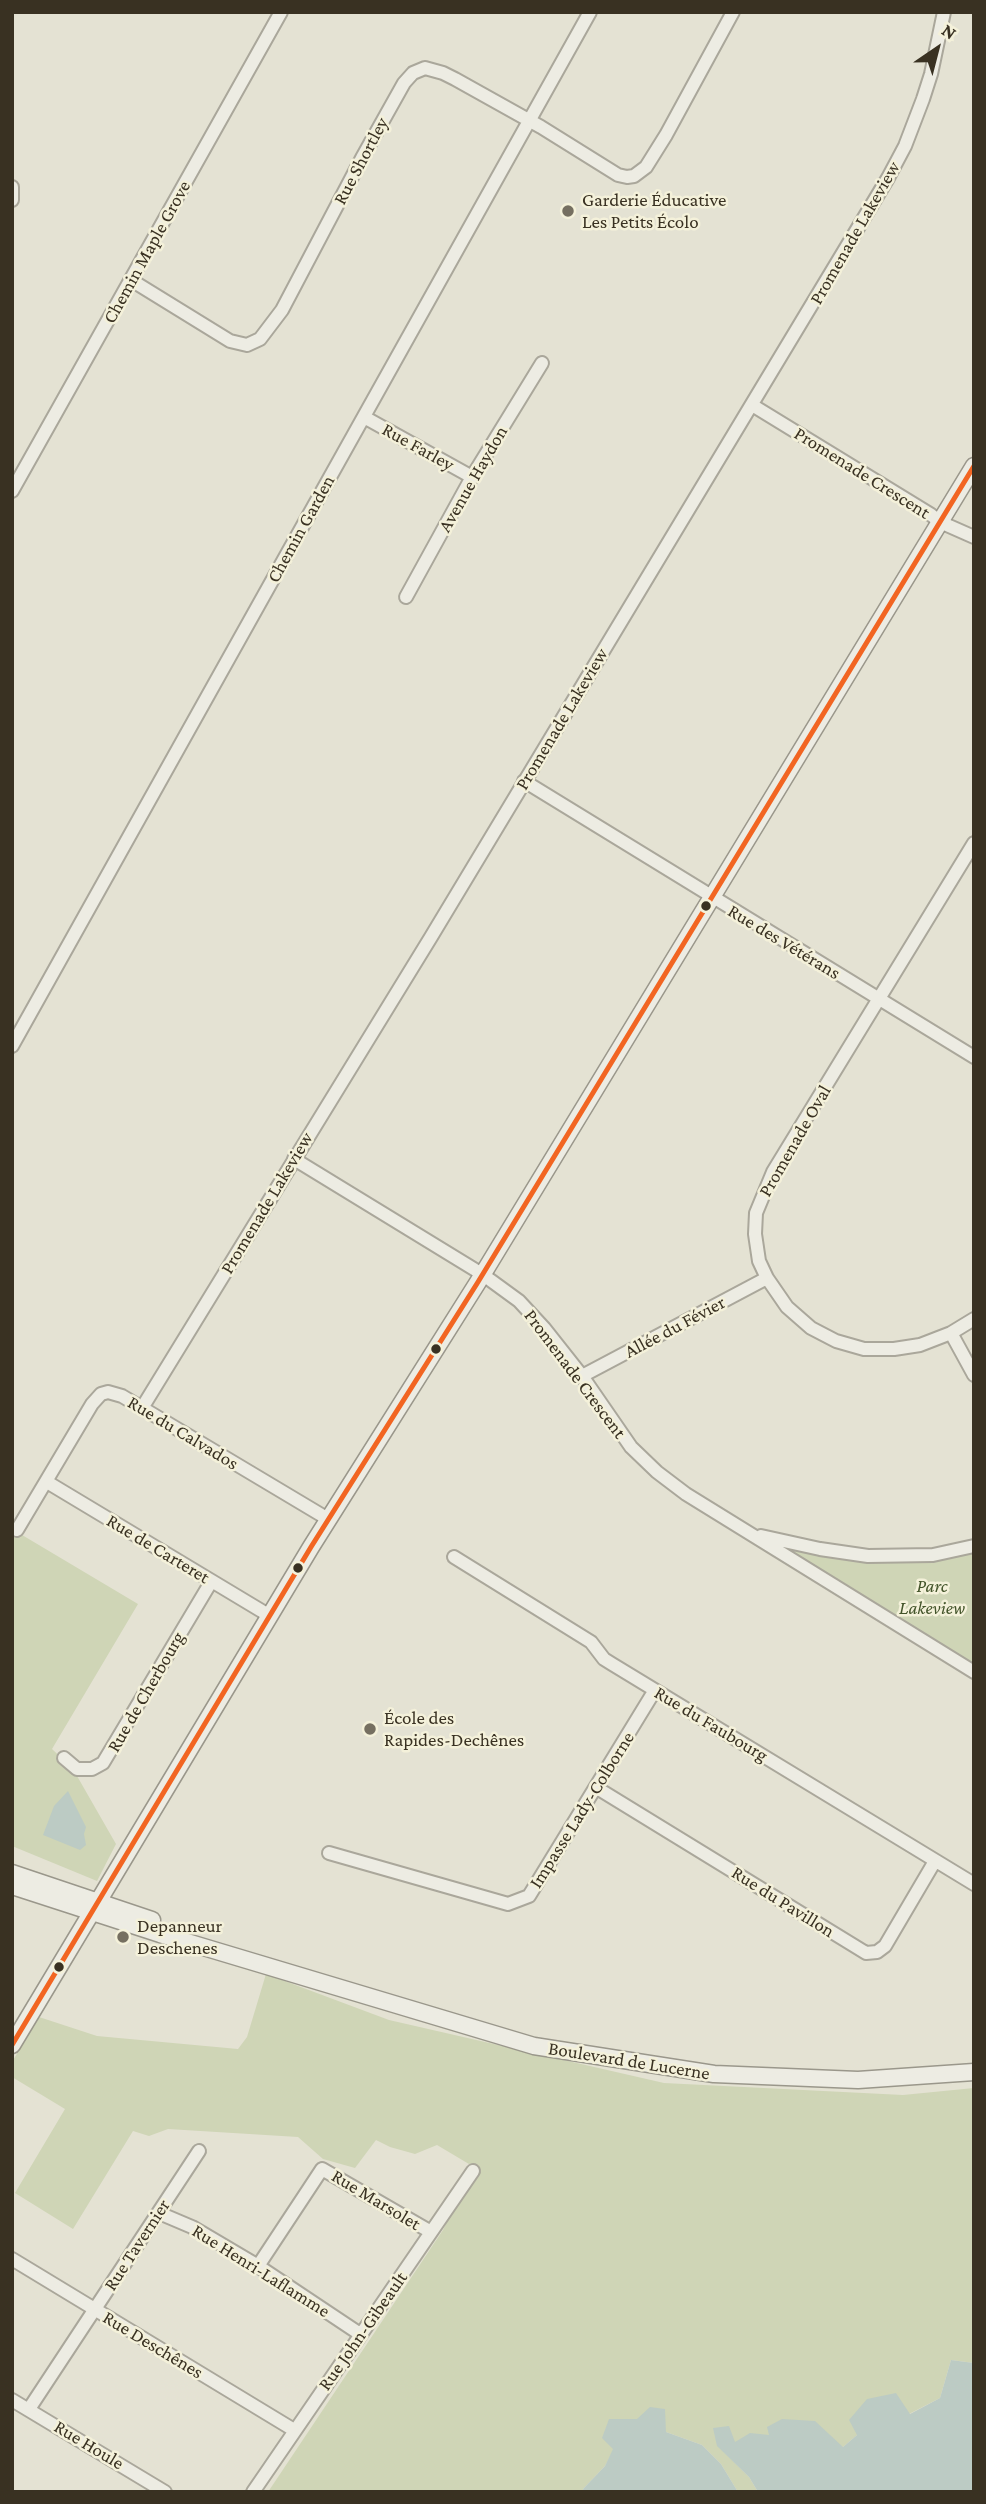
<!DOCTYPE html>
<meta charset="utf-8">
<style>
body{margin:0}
#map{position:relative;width:986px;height:2504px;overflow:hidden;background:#e4e2d3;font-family:"Crimson Pro",serif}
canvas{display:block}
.frame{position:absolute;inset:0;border:14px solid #393122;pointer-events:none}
.north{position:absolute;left:902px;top:14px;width:70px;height:70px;-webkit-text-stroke:5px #f4f1da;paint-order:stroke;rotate:35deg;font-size:19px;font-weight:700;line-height:28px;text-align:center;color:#393122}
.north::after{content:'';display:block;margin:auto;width:24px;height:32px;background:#393122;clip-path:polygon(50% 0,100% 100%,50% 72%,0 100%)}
</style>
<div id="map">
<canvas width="986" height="2504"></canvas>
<div class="frame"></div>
<div class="north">N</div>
</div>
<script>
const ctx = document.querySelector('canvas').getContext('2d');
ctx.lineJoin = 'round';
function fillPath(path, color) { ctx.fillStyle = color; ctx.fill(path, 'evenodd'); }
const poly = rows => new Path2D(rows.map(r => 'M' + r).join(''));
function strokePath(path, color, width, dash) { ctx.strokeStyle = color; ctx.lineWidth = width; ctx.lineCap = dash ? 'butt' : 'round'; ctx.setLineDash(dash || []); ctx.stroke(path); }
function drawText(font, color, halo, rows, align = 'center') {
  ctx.font = font + ' "Crimson Pro",serif'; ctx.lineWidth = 5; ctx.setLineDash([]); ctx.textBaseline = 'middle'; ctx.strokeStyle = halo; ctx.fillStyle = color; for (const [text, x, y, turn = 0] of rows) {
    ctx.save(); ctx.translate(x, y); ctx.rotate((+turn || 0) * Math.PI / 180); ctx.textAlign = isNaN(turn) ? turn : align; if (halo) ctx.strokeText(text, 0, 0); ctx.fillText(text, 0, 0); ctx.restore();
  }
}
const green = poly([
 [12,1529,138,1604,52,1749,73,1769,116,1844,97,1881,12,1846],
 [744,1531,868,1556,974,1546,974,1672],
 [266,1974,389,2020,664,2083,903,2095,974,2088,974,2363,951,2360,940,2398,909,2414,857,2435,843,2447,770,2435,718,2446,749,2477,758,2492,738,2492,721,2464,702,2445,666,2432,614,2449,605,2466,583,2489,584,2492,268,2492,443,2230,474,2167,437,2145,415,2154,390,2147,376,2140,355,2168,323,2159,298,2137,168,2129,149,2136,133,2131,73,2229,15,2193,65,2109,12,2077,12,2062,39,2017,97,2036,238,2049,247,2037]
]);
const water = poly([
 [68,1791,86,1827,84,1834,86,1845,80,1850,43,1835,54,1806],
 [951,2360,974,2363,974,2492,758,2492,749,2477,717,2446,713,2428,729,2426,735,2442,750,2433,769,2435,767,2427,782,2419,815,2421,843,2447,857,2435,849,2420,867,2399,896,2393,910,2414,940,2398],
 [650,2407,665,2409,666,2432,702,2445,721,2464,738,2492,584,2492,583,2489,605,2466,613,2449,602,2438,609,2419,637,2419]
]);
const street = poly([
 [12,187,12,200],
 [131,280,230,341,247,345,260,339,282,310,362,158,404,83,413,73,425,68,443,73,455,79,541,127,618,175,627,177,634,176,646,167,666,135,733,12],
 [752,405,930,514,940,522,974,537],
 [364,417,472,477],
 [12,491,281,12],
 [406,597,472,477,542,363],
 [524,781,974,1057],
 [974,843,773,1172,756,1213,755,1234,759,1261,767,1278,787,1307,811,1328,836,1341,864,1349,894,1349,920,1345,951,1333,974,1319],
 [12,1046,590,12],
 [294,1159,482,1274,519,1301,544,1328,582,1376,631,1447,657,1472,686,1494,974,1672],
 [951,1333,974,1375],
 [582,1376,767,1278],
 [142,1408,431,937,888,178,905,146,923,99,931,74,944,12],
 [47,1482,270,1616],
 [17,1530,92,1404,101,1394,108,1392,122,1396,328,1519],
 [761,1536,820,1549,868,1556,933,1555,974,1546],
 [454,1557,591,1642,604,1659,612,1664,974,1884],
 [64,1758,77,1769,92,1769,103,1763,211,1582],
 [597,1788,866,1953,877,1952,885,1946,935,1861],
 [329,1853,508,1904,529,1896,655,1690],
 [159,2213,192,2227,258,2266,360,2334],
 [12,2259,294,2430],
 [258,2266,322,2169,431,2232],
 [12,2400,165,2492],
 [29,2409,199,2151],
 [253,2492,473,2171]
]);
const secondary = poly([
 [12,1873,152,1920],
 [12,1886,160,1934,534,2046,714,2074,858,2080,974,2072],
 [12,2045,311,1547,478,1282,974,466]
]);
const bus1 = poly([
 [12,2045,311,1547,478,1282,974,466]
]);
const markers = [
 [568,211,7,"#756f60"],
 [706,906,6,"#393122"],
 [436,1349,6,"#393122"],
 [298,1568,6,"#393122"],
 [370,1729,7,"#756f60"],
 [123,1937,7,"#756f60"],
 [59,1967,6,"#393122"]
];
const streetNames = [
 ["Rue Shortley",361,161,-62],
 ["Promenade Lakeview",855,233,-60],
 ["Chemin Maple Grove",147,252,-61],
 ["Rue Farley",418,447,29],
 ["Promenade Crescent",862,473,32],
 ["Avenue Haydon",473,479,-60],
 ["Chemin Garden",301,529,-61],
 ["Promenade Lakeview",562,719,-59],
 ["Rue des Vétérans",784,942,31],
 ["Promenade Oval",795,1141,-60],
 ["Promenade Lakeview",267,1203,-59],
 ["Allée du Févier",675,1327,-28],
 ["Promenade Crescent",575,1374,53],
 ["Rue du Calvados",183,1433,31],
 ["Rue de Carteret",158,1549,31],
 ["Rue de Cherbourg",146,1692,-60],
 ["Rue du Faubourg",711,1724,31],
 ["Impasse Lady-Colborne",582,1810,-58],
 ["Rue du Pavillon",783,1902,32],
 ["Boulevard de Lucerne",629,2061,9],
 ["Rue Marsolet",376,2200,31],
 ["Rue Tavernier",137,2245,-57],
 ["Rue Henri-Laflamme",261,2271,32],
 ["Rue John-Gibeault",363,2331,-55],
 ["Rue Deschênes",153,2345,31],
 ["Rue Houle",89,2445,31]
];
const poiNames = [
 ["Garderie Éducative",582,200],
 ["Les Petits Écolo",582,222],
 ["École des",384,1718],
 ["Rapides-Dechênes",384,1740],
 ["Depanneur",137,1926],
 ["Deschenes",137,1948]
];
const parkNames = [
 ["Parc",932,1586],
 ["Lakeview",932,1608]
];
fillPath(green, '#cfd5b6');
fillPath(water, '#bccbc4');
strokePath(street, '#aaa79b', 16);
strokePath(secondary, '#9a978b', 19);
strokePath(street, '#edece3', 12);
strokePath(secondary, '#edece3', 16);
strokePath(bus1, '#f26522', 5);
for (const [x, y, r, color] of markers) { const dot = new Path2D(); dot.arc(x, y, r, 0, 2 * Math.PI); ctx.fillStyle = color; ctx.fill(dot); strokePath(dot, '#f4f1da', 2.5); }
drawText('19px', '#393122', '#f4f1da', streetNames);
drawText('19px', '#393122', '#f4f1da', poiNames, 'left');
drawText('italic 19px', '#43542a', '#f4f1da', parkNames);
</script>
